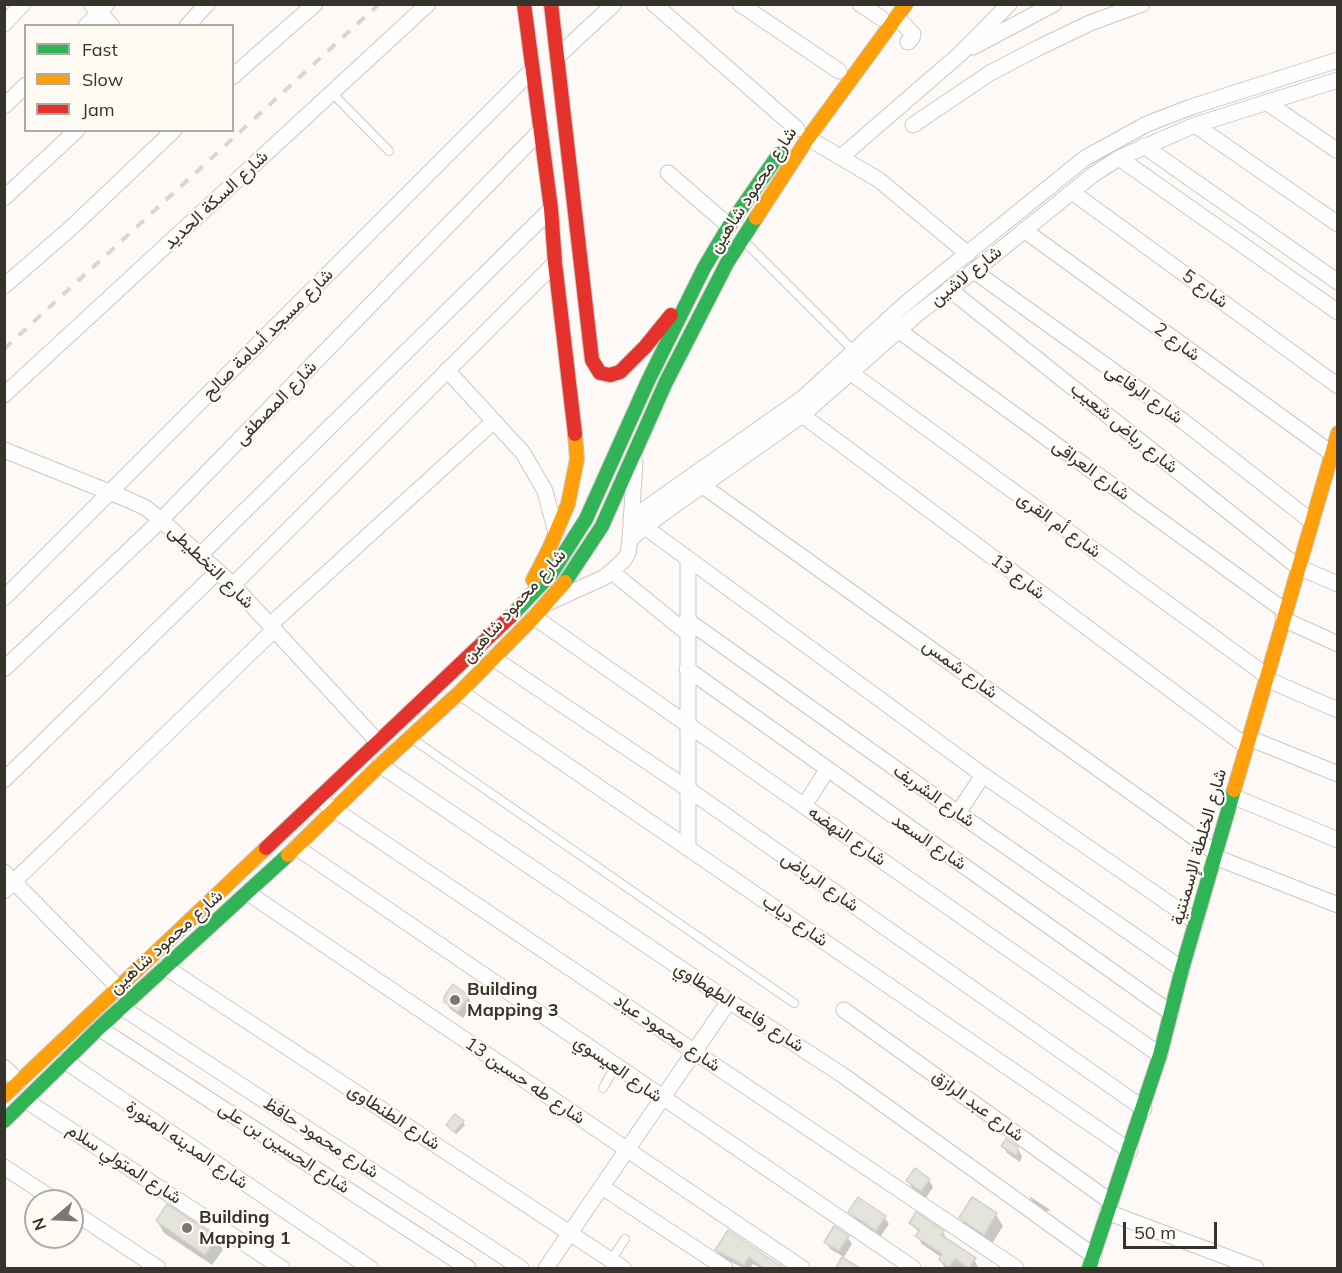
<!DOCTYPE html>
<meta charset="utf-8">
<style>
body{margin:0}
#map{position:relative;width:1342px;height:1273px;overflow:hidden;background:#fcf9f6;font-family:Mulish,sans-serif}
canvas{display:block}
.frame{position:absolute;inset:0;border:6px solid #36332d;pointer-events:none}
.legend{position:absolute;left:24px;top:24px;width:210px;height:108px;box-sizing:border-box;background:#fefaf4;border:2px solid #aeaaa4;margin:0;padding:8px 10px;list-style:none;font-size:18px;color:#36332d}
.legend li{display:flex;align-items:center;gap:12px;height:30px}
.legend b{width:30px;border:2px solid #aeaaa4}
.north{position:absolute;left:24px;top:1189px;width:60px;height:60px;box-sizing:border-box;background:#fefaf4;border:2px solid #aeaaa4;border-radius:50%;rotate:251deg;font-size:16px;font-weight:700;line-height:24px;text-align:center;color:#36332d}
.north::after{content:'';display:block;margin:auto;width:21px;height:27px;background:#7b7873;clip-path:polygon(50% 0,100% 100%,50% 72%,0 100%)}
.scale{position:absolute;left:1123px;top:1222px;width:94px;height:27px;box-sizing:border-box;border:3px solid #36332d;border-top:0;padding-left:8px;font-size:18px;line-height:21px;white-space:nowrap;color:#36332d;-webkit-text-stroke:4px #fefaf4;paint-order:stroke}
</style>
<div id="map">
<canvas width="1342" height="1273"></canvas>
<div class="frame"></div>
<ul class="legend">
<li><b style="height:8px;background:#30b455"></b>Fast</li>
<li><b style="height:8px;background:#ff9f0a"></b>Slow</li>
<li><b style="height:8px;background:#e5322d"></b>Jam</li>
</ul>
<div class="north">N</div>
<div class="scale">50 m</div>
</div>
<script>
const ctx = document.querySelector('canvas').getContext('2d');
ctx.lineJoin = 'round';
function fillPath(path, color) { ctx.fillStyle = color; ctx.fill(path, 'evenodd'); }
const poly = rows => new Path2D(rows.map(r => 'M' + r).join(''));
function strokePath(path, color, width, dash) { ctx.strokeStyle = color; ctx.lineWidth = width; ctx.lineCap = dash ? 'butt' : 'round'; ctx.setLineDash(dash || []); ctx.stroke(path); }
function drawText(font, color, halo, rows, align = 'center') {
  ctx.font = font + ' Mulish,Vazirmatn,sans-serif'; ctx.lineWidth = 4.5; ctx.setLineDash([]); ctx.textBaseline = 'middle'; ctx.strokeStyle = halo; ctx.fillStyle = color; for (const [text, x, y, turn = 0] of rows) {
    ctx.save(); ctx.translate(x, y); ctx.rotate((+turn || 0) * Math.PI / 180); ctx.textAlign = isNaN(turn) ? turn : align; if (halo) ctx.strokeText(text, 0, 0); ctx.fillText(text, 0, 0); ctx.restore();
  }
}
const shadow = poly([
 [468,997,472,1004,463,1018,450,1009,446,1001],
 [463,1122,465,1125,456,1134,448,1125],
 [1003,1146,1017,1148,1022,1156,1020,1162,1007,1153],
 [929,1180,933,1187,926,1198,912,1188,908,1181],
 [1029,1196,1049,1209,1053,1216,1050,1211,1046,1211,1048,1214,1033,1203],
 [972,1199,996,1215,1003,1226,991,1245,967,1229,961,1218],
 [850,1212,884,1217,889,1224,880,1237,854,1219],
 [157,1221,216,1238,223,1250,212,1265,164,1233],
 [911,1223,943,1232,948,1241,974,1259,978,1268,945,1268,940,1260,942,1258,922,1244,917,1236,919,1233],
 [728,1232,785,1268,760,1268,753,1264,750,1268,743,1268,721,1257,716,1250],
 [847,1237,852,1244,844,1257,830,1249,826,1242]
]);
const building = poly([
 [453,984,469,996,458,1012,444,1002,444,997,453,984],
 [455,1114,464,1121,454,1132,446,1125,455,1114],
 [1006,1139,1018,1147,1017,1156,1001,1146,1006,1139],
 [915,1168,930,1179,921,1191,906,1181,915,1168],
 [858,1197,886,1216,876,1231,848,1212,858,1197],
 [972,1197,997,1213,984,1235,959,1218,972,1197],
 [167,1204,217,1237,205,1255,156,1221,167,1204],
 [916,1212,944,1231,941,1235,976,1258,969,1268,955,1259,949,1267,939,1260,942,1254,915,1236,920,1230,909,1223,916,1212],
 [834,1226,849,1236,839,1251,824,1242,834,1226],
 [728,1230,785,1269,765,1269,749,1257,744,1265,715,1250,728,1230],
 [842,1257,861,1269,835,1269,842,1257]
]);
const lane = poly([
 [332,93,389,151],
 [743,240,855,352],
 [411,738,794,1003],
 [603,1088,615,1067],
 [611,1260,625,1239]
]);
const street = poly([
 [91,4,112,26],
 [654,4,797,129],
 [740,4,839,71],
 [860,4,881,18],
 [897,17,913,34,912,38,908,42],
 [4,24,23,4],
 [86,26,107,4],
 [187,26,207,4],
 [973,47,1054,4],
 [558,56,614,4],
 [232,77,315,4],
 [1266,102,1338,151],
 [4,106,26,85],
 [913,125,990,73,1038,48,1090,23,1142,4],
 [1195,125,1338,224],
 [808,138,879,180,968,254],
 [1144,146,1338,282],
 [841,157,960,54,1009,4],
 [1119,158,1338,312],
 [668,173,729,226],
 [1072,192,1338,386],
 [4,198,77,130],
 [1024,230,1331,453],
 [974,271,1183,421,1311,521],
 [4,286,72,227,174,130],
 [949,289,1298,567,1338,584],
 [898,330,1285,611],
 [447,370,523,453,545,491,556,533],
 [851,373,1267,676],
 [4,395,428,4],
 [794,409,1246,746],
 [4,450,129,500,146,508,161,520,233,585,378,742],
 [703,486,1216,853],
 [631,519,803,398,906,303,1085,158,1147,124,1191,107,1338,60],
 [645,527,983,775,1196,922],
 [630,539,662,514,801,416,916,315,988,260,1094,174,1119,158,1195,125,1338,80],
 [201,554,551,209],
 [612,572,687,633],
 [233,585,555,263],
 [4,598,532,70],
 [550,602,605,577,624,560,628,553,630,539,635,462],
 [534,617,1160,1055],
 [1283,619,1338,644],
 [687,620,958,813,1182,969],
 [270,625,494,421],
 [493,658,688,789,1144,1109],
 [4,669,161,520,541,130],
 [687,669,1171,1013],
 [1266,679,1338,710],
 [460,692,1130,1151],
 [1249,738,1338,774],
 [380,765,729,1001,844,1076,1094,1256],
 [4,780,218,571],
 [1232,796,1338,840],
 [326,804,1016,1268],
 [804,806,827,770],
 [958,813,983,775],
 [296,847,913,1268],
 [688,847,688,559],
 [1215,857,1338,905],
 [4,872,118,987],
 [4,891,274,630],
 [248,893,802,1268],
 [165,967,623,1268],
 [121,1007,521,1268],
 [844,1010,1111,1202],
 [99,1028,468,1268],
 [65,1061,370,1268],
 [4,1067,19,1082],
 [25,1100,282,1268],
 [4,1167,56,1201],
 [602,1187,725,1268],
 [72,1211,158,1268],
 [1107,1212,1256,1268],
 [546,1268,729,1001]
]);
const fast = poly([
 [565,582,602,526,666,382,727,263,756,218],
 [511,616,551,574,586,519,648,381,704,268,729,226,779,154],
 [4,1121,99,1028,288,855],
 [1089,1268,1160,1055,1182,969,1234,790]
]);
const slow = poly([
 [756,218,808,138,906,4],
 [533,580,549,549,568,504,577,459,575,434],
 [1234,790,1338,433],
 [288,855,380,765,460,692,534,617,565,582],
 [4,1096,266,848]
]);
const jam = poly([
 [524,4,551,209,555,263,575,434],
 [551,4,592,360,600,373,610,375,620,372,645,347,671,315],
 [266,848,511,616]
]);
const rail = poly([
 [4,349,379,4]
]);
const markers = [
 [455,1000,6,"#7b7873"],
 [187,1228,6,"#7b7873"]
];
const streetNames = [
 ["شارع محمود شاهين",753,190,-57],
 ["شارع السكة الحديد",216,200,-43],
 ["شارع لاشين",966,276,-38],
 ["شارع 5",1205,289,36],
 ["شارع مسجد أسامة صالح",268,334,-45],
 ["شارع 2",1177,342,36],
 ["شارع الرفاعى",1144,394,35],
 ["شارع المصطفى",276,403,-46],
 ["شارع رياض شعيب",1124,428,39],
 ["شارع العراقى",1091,470,36],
 ["شارع أم القرى",1059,525,36],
 ["شارع التخطيطى",211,567,44],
 ["شارع 13",1018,577,37],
 ["شارع محمود شاهين",514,606,-48],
 ["شارع شمس",960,669,36],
 ["شارع الشريف",934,796,35],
 ["شارع النهضه",847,836,35],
 ["شارع السعد",929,842,34],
 ["شارع الخلطة الإسمنتية",1199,847,-74],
 ["شارع الرياض",820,882,35],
 ["شارع دياب",795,921,35],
 ["شارع محمود شاهين",166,942,-42],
 ["شارع رفاعه الطهطاوي",739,1007,33],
 ["شارع محمود عياد",667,1033,34],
 ["شارع العيسوي",618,1069,35],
 ["شارع طه حسين 13",525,1081,34],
 ["شارع عبد الرازق",978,1106,36],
 ["شارع الطنطاوى",394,1117,33],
 ["شارع محمود حافظ",321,1138,33],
 ["شارع المدينه المنورة",187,1145,34],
 ["شارع الحسين بن على",284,1148,33],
 ["شارع المتولي سلام",124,1164,33]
];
const poiNames = [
 ["Building",467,990],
 ["Mapping 3",467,1011],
 ["Building",199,1218],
 ["Mapping 1",199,1239]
];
fillPath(shadow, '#0003');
fillPath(building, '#e5e4da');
strokePath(building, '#d4d2ce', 1.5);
strokePath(lane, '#cbc8c4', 10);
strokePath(street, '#cbc8c4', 17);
strokePath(fast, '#cbc8c4', 16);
strokePath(slow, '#cbc8c4', 16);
strokePath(jam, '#cbc8c4', 16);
strokePath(lane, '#fffefe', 8);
strokePath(street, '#fffefe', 15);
strokePath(fast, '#30b455', 14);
strokePath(slow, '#ff9f0a', 14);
strokePath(jam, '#e5322d', 14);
strokePath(rail, '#d7d6d5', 4, [10, 10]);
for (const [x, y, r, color] of markers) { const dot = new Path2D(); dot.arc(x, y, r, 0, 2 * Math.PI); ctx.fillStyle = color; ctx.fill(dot); strokePath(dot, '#fefaf4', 2); }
drawText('18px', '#36332d', '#fefaf4', streetNames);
drawText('bold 18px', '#36332d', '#fefaf4', poiNames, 'left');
</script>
